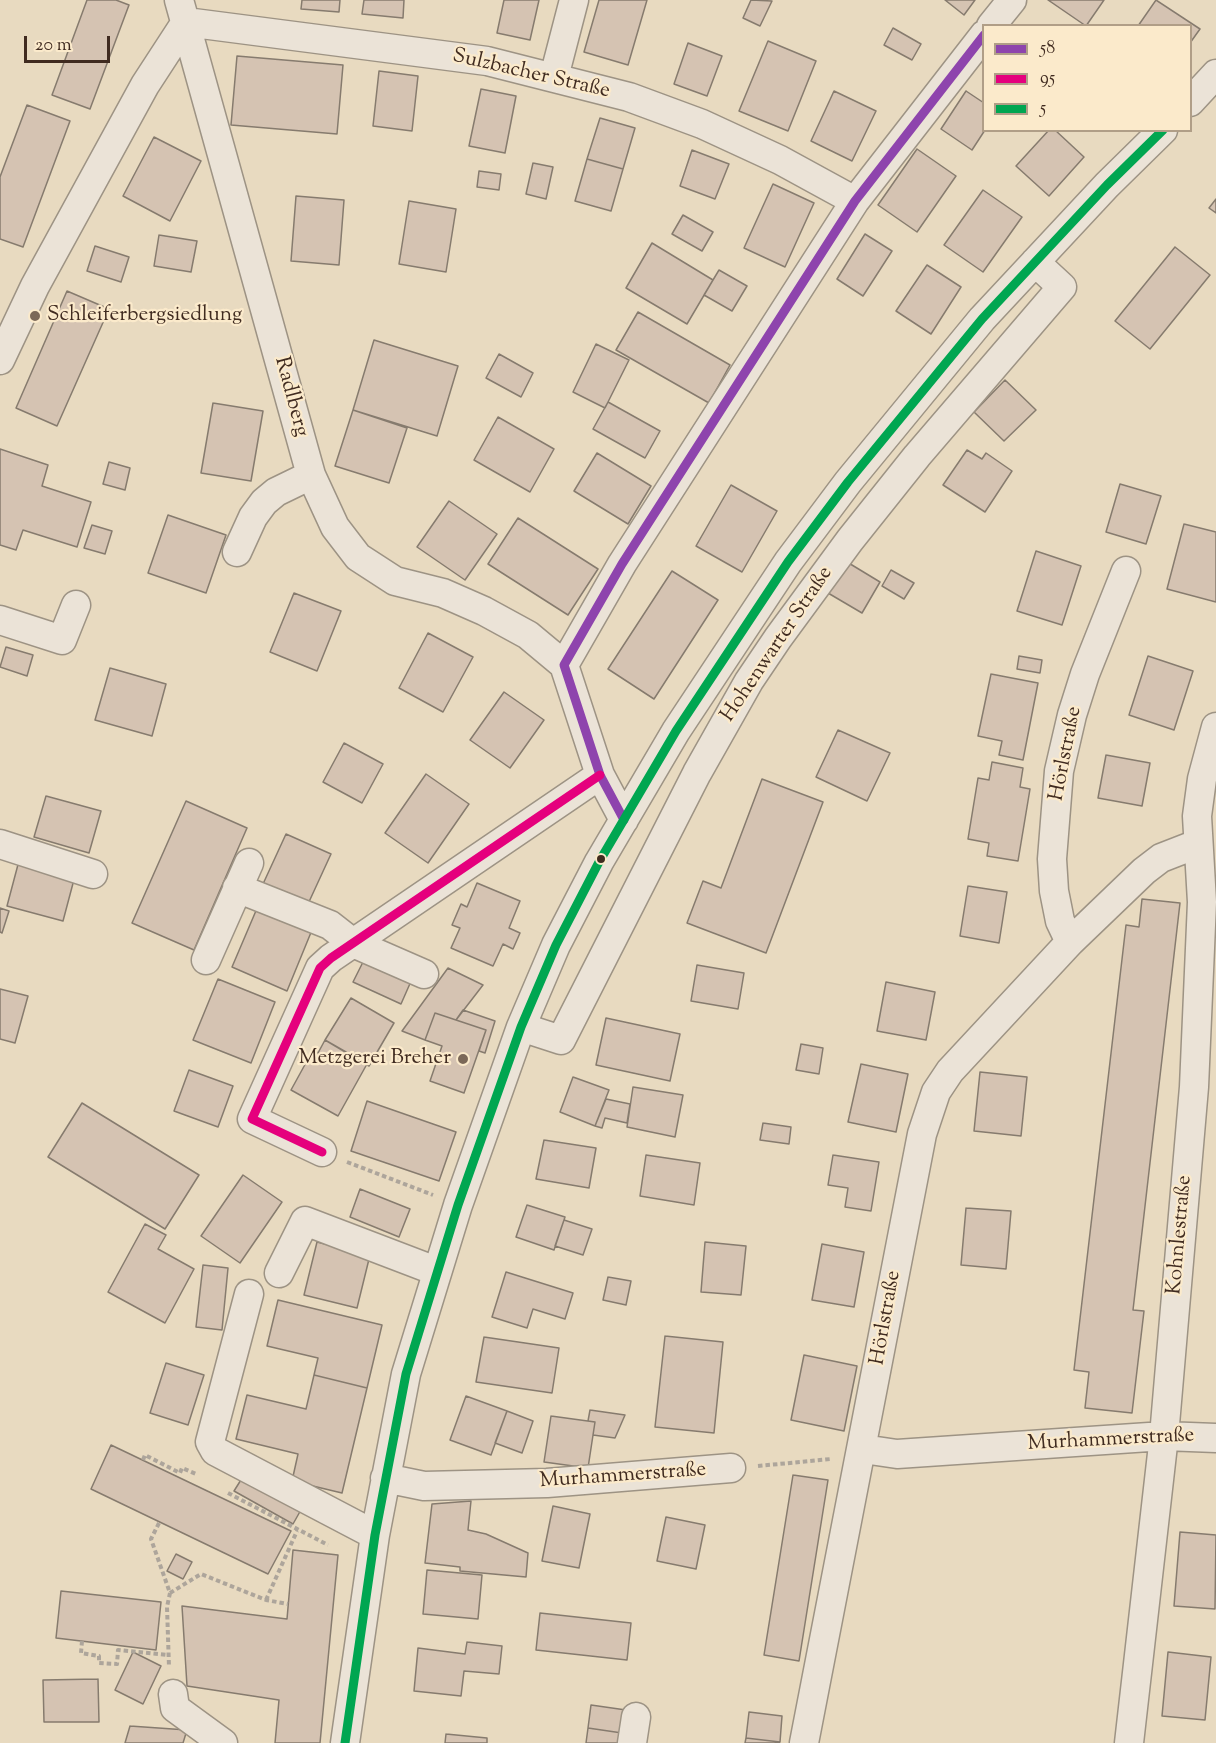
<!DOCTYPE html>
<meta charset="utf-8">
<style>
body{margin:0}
#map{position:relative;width:1216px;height:1743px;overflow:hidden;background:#e8dac0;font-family:"Sorts Mill Goudy",serif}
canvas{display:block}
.legend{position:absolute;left:982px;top:24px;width:210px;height:108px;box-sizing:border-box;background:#fbeacb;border:2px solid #b09e87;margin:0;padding:8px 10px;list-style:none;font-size:18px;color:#402b20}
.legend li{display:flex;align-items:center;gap:12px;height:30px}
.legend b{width:30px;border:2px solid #b09e87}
.scale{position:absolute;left:24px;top:36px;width:86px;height:27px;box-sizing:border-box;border:3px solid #402b20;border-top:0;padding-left:8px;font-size:18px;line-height:21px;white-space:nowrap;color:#402b20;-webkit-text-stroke:4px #fbeacb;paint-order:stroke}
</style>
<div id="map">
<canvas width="1216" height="1743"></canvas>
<ul class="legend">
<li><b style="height:8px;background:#8e44ad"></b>58</li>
<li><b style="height:8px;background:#e5007d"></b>95</li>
<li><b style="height:8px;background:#00a651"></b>5</li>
</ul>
<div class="scale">20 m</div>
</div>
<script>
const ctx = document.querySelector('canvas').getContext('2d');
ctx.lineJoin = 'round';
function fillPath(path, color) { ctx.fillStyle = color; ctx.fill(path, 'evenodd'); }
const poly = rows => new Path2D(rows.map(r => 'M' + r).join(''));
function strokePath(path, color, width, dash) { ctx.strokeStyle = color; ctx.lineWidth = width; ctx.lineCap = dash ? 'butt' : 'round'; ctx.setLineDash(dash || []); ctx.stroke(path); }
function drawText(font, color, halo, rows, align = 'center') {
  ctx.font = font + ' "Sorts Mill Goudy",serif'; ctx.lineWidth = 4.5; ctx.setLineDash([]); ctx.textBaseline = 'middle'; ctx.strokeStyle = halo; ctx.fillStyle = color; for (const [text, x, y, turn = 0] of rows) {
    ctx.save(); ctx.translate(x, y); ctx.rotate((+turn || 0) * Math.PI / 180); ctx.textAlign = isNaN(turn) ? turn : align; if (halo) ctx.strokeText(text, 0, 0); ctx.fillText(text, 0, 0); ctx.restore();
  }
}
const building = poly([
 [87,0,116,0,129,5,90,109,52,95,87,0],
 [302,0,340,0,339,12,301,9,302,0],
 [364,0,404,0,403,18,362,14,364,0],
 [504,0,539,0,530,40,497,33,504,0],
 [599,0,647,0,628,65,584,52,599,0],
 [751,0,772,1,760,26,743,18,751,0],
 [945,0,975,0,964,15,945,0],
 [1048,0,1104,0,1086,26,1048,0],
 [1156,0,1200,29,1190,43,1190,26,1138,26,1156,0],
 [893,28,921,44,912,60,884,45,893,28],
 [768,41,816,61,788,131,739,111,768,41],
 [688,43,722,56,707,96,674,84,688,43],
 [237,56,343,65,337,134,231,125,237,56],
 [379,71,418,76,412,131,373,126,379,71],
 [481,89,516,96,505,153,469,146,481,89],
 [834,91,876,111,852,161,811,141,834,91],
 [966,91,984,103,985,130,972,150,941,129,966,91],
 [27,105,70,121,23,247,0,239,0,177,27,105],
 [600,118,635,128,623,169,587,159,600,118],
 [1049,130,1055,130,1084,157,1049,196,1016,166,1049,130],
 [154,137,201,161,170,221,123,196,154,137],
 [917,149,956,176,917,232,878,205,917,149],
 [692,150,729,164,715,199,680,186,692,150],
 [587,159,623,169,611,211,575,201,587,159],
 [533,163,553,167,546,199,526,194,533,163],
 [479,171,501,174,499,190,477,187,479,171],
 [773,184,814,203,785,267,744,248,773,184],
 [983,190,1022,217,983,272,944,245,983,190],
 [296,196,344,200,339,265,291,261,296,196],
 [1216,199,1216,213,1209,208,1216,199],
 [409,201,456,209,446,272,399,264,409,201],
 [683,215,713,232,702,251,672,234,683,215],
 [865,234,892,251,863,296,837,279,865,234],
 [159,235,197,241,191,272,154,266,159,235],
 [652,243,713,280,687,324,626,288,652,243],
 [95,246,129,257,121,282,87,271,95,246],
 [1175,247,1210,275,1150,349,1115,321,1175,247],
 [927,265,961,287,931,334,896,311,927,265],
 [719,270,747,286,732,311,704,295,719,270],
 [67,291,109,309,57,426,16,408,67,291],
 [638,312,730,365,709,403,616,350,638,312],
 [374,340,458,366,437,436,353,410,374,340],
 [596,344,629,360,605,408,573,392,596,344],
 [499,354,533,373,521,397,486,378,499,354],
 [1005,380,1036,410,1004,441,974,412,1005,380],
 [608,402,660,431,645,458,593,429,608,402],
 [213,403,263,411,251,481,201,473,213,403],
 [353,410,407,428,389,483,335,466,353,410],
 [498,417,554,449,530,492,474,460,498,417],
 [0,449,48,465,42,486,91,502,77,547,23,530,16,550,0,545,0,449],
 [967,450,982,459,986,453,1012,471,985,512,943,485,967,450],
 [597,453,651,486,628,524,574,491,597,453],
 [109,462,130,468,125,490,103,484,109,462],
 [1120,484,1161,496,1146,544,1106,532,1120,484],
 [731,485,777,511,742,572,696,546,731,485],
 [449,501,497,534,465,580,417,547,449,501],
 [168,515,226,535,206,593,148,573,168,515],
 [518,518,598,569,568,615,488,564,518,518],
 [1184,524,1216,532,1216,602,1167,589,1184,524],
 [92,525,112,531,105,554,84,548,92,525],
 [1036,551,1081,566,1062,625,1017,611,1036,551],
 [847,562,880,582,862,613,828,593,847,562],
 [891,570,914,583,904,599,882,586,891,570],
 [672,571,718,600,654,699,608,669,672,571],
 [294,593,341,611,317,671,270,652,294,593],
 [428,633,473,657,443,712,399,688,428,633],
 [6,647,33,655,27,676,0,667,6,647],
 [1019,656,1042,660,1040,673,1017,669,1019,656],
 [1148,656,1193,671,1174,730,1129,715,1148,656],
 [110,668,166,684,152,736,95,720,110,668],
 [991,674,1038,683,1023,760,999,755,1002,741,978,736,991,674],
 [504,692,544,720,510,768,470,740,504,692],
 [838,730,890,753,867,801,816,777,838,730],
 [344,743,383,764,362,803,323,782,344,743],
 [1106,755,1150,763,1142,806,1098,798,1106,755],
 [992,762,1023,768,1020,787,1030,789,1018,861,987,856,989,843,968,839,978,778,989,780,992,762],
 [426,774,469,804,428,863,385,833,426,774],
 [762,779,823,802,766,953,687,923,703,881,721,888,762,779],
 [46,796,101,811,89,853,34,837,46,796],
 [186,801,247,828,194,950,132,923,186,801],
 [286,834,331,854,308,904,263,884,286,834],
 [20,857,76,872,63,921,7,906,20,857],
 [477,883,520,901,509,928,520,933,513,949,503,944,493,966,451,948,460,928,452,925,461,904,467,907,477,883],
 [968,886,1007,892,999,943,960,936,968,886],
 [1142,899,1180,903,1133,1310,1144,1311,1132,1413,1085,1408,1089,1372,1074,1370,1126,925,1139,927,1142,899],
 [258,906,312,930,287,991,232,967,258,906],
 [0,908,9,911,2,933,0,932,0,908],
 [364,960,412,979,401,1004,353,982,364,960],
 [697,965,744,973,738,1009,691,1001,697,965],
 [448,968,483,985,456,1020,435,1013,425,1040,402,1031,448,968],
 [218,979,275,1002,251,1063,193,1040,218,979],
 [886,982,935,992,926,1040,877,1031,886,982],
 [0,989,28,996,15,1043,0,1039,0,989],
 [351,998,394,1023,369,1066,325,1040,351,998],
 [463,1010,495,1021,485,1053,479,1051,486,1030,456,1020,463,1010],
 [435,1013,486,1030,464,1093,430,1081,442,1046,425,1040,435,1013],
 [606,1018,680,1034,670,1081,596,1065,606,1018],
 [325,1040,367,1064,338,1116,291,1090,313,1050,318,1053,325,1040],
 [801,1044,823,1048,819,1074,796,1070,801,1044],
 [861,1064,908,1074,896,1132,848,1122,861,1064],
 [189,1070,233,1086,218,1127,174,1111,189,1070],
 [980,1072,1027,1077,1021,1136,974,1131,980,1072],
 [573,1077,609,1090,595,1126,560,1112,573,1077],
 [633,1087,683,1095,675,1137,627,1127,633,1087],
 [606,1099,630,1104,627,1123,605,1118,602,1128,595,1126,606,1099],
 [367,1101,456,1132,439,1181,351,1151,367,1101],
 [82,1103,199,1175,165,1229,48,1157,82,1103],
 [763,1123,791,1127,789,1144,760,1140,763,1123],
 [544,1140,596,1148,589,1188,536,1179,544,1140],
 [646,1155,700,1163,694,1205,640,1196,646,1155],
 [833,1155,879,1162,871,1211,845,1207,848,1188,828,1185,833,1155],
 [243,1175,282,1202,240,1263,201,1236,243,1175],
 [360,1189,410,1209,399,1237,350,1217,360,1189],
 [527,1205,565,1217,554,1250,516,1237,527,1205],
 [966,1208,1011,1211,1006,1269,961,1265,966,1208],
 [564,1220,592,1229,583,1255,555,1246,564,1220],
 [145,1224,166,1235,158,1249,194,1269,165,1323,108,1292,145,1224],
 [317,1242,370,1255,357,1308,304,1295,317,1242],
 [705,1242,746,1246,741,1295,701,1292,705,1242],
 [822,1244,864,1252,854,1307,812,1300,822,1244],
 [203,1265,228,1268,222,1330,196,1327,203,1265],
 [506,1272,573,1293,565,1319,533,1309,527,1328,492,1317,506,1272],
 [608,1277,631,1281,626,1305,603,1300,608,1277],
 [278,1300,382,1325,367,1388,314,1375,318,1358,267,1346,278,1300],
 [665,1336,723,1342,714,1433,655,1427,665,1336],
 [484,1337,559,1348,552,1393,476,1382,484,1337],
 [804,1355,857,1366,844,1431,791,1420,804,1355],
 [166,1363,204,1375,188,1425,150,1413,166,1363],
 [314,1375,367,1388,342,1493,292,1481,298,1454,236,1439,247,1395,306,1409,314,1375],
 [466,1396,507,1411,491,1455,450,1440,466,1396],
 [590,1410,625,1415,615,1438,593,1435,595,1422,588,1421,590,1410],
 [507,1411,533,1421,522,1453,495,1443,507,1411],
 [551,1416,595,1422,588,1468,544,1462,551,1416],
 [111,1445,291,1531,268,1574,91,1489,111,1445],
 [244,1475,302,1508,293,1524,234,1491,244,1475],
 [793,1475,828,1480,799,1661,764,1655,793,1475],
 [471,1501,468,1530,486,1534,528,1553,526,1577,460,1571,460,1567,425,1563,432,1504,471,1501],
 [553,1506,590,1514,579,1568,542,1561,553,1506],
 [666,1517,705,1525,696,1569,657,1561,666,1517],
 [1180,1532,1216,1535,1215,1609,1174,1606,1180,1532],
 [293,1550,338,1555,320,1743,275,1743,279,1700,187,1686,182,1606,287,1619,293,1550],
 [176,1554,192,1562,183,1579,167,1571,176,1554],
 [427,1570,482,1575,478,1619,423,1614,427,1570],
 [61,1591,161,1602,156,1650,56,1638,61,1591],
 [540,1613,631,1623,627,1660,536,1650,540,1613],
 [467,1642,502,1646,499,1674,464,1671,461,1696,414,1691,418,1648,465,1654,467,1642],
 [133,1652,161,1666,143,1704,115,1690,133,1652],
 [1168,1652,1211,1657,1205,1720,1162,1716,1168,1652],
 [98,1679,99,1722,44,1722,43,1680,98,1679],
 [591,1705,626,1710,622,1733,588,1728,591,1705],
 [749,1712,782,1716,780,1742,746,1738,749,1712],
 [130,1726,187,1730,183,1743,125,1743,130,1726],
 [588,1728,622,1733,621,1743,586,1743,588,1728],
 [446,1734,487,1738,487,1743,445,1743,446,1734],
 [746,1738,780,1742,779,1743,745,1743,746,1738]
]);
const path = poly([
 [347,1162,433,1195],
 [143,1460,145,1455,180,1473,182,1468,196,1474],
 [758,1466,831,1459],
 [228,1493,328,1545],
 [159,1523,151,1539,170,1593,167,1607,169,1667],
 [170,1593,201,1574,266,1600,288,1604],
 [266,1600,297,1531],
 [82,1641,81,1653,99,1656,99,1663,117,1664,118,1650,168,1655]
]);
const minor = poly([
 [179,0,311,475,335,527,358,557,395,581,443,593,484,611,528,635,564,665],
 [186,22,487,61,629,97,702,124,780,160,855,201],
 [991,26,1012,0],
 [554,77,574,0],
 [1190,102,1216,74],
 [0,360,35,286,145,85,186,22],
 [237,552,253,517,264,502,276,492,311,475],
 [0,620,62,640,76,605],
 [624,820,600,775,564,665,622,564,855,201,984,35],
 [0,844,93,874],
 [237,888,330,925,353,943,424,974],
 [1070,942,1144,871,1161,858,1197,844],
 [206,960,249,863],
 [521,1027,561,1040,697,773,749,681,778,638,850,540,917,456,1062,287,1035,262],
 [322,1152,252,1119,320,968,331,958,600,775],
 [279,1273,305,1221,436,1271],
 [249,1294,210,1442,215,1451,375,1535],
 [863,1449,897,1454,1164,1436,1216,1438],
 [385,1478,424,1486,547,1483,731,1468],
 [173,1694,175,1708,223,1743],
 [345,1743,375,1535,406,1374,458,1205,521,1027,556,945,599,862,676,731,788,562,848,482,982,319,1107,185,1163,130],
 [632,1743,636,1717],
 [804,1743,922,1134,936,1092,950,1071,1070,942,1060,921,1054,891,1052,859,1059,771,1072,715,1085,674,1126,571],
 [1129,1743,1164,1436,1194,1087,1202,902,1197,816,1202,779,1216,727]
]);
const bus1 = poly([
 [624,820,600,775,564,665,622,564,855,201,984,35]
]);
const bus2 = poly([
 [322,1152,252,1119,320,968,331,958,600,775]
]);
const bus3 = poly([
 [345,1743,375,1535,406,1374,458,1205,521,1027,556,945,599,862,676,731,788,562,848,482,982,319,1107,185,1163,130]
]);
const markers = [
 [35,316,6,"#7b6858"],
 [601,859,5,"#402b20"],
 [463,1059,6,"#7b6858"]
];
const streetNames = [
 ["Sulzbacher Straße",531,75,13],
 ["Radlberg",290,397,75],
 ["Hohenwarter Straße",778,645,-56],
 ["Hörlstraße",1067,754,-79],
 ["Kohnlestraße",1181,1235,-85],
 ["Hörlstraße",887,1318,-80],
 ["Murhammerstraße",1111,1441,-3],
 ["Murhammerstraße",623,1477,-4]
];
const poiNames = [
 ["Schleiferbergsiedlung",47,316],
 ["Metzgerei Breher",451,1059,"right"]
];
fillPath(building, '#d5c3b2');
strokePath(building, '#867b6e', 1.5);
strokePath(minor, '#9d9384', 31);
strokePath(path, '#ada59b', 4, [4.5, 3]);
strokePath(minor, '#ebe3d7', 28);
strokePath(bus1, '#8e44ad', 9);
strokePath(bus2, '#e5007d', 9);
strokePath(bus3, '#00a651', 9);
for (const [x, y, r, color] of markers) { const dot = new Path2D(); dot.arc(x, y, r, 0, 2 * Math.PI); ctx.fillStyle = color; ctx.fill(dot); strokePath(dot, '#fbeacb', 2); }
drawText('21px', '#402b20', '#fbeacb', streetNames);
drawText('21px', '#402b20', '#fbeacb', poiNames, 'left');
</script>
